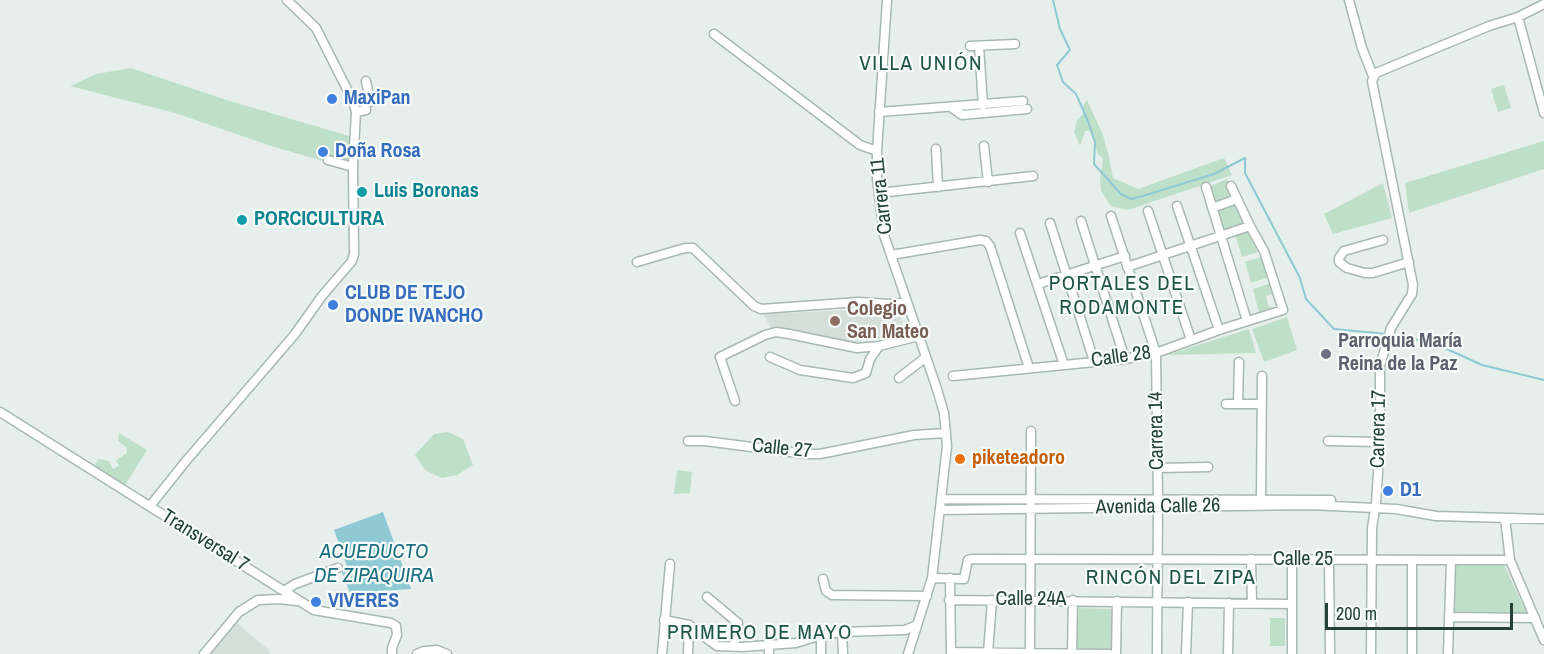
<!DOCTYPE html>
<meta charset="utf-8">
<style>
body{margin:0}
#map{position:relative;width:1544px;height:654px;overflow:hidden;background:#e6efeb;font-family:"Archivo Narrow",sans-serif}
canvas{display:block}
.scale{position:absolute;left:1325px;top:603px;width:188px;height:27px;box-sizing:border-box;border:3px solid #24423a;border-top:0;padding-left:8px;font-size:18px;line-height:21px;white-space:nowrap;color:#24423a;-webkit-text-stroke:4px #f7fbf9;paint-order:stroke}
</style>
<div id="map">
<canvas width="1544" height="654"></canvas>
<div class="scale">200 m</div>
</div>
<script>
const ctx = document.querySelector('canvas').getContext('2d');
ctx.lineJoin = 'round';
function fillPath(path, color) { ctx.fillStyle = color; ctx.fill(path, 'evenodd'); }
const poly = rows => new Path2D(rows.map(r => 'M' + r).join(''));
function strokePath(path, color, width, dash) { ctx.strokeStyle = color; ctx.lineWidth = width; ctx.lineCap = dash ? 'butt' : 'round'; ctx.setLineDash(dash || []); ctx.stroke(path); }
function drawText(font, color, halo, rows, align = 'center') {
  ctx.font = font + ' "Archivo Narrow",sans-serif'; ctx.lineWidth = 4.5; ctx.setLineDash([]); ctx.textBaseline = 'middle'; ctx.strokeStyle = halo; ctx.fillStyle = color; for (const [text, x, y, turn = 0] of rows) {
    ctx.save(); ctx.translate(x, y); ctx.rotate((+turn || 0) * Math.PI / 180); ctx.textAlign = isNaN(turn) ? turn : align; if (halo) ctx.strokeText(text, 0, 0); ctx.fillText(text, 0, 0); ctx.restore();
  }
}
const built = poly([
 [897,308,907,335,847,343,772,329,763,314],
 [236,622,271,652,269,654,210,654]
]);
const green = poly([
 [131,68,230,101,349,136,351,169,271,146,175,113,70,86,96,74],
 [1504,85,1511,108,1498,112,1491,89],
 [1087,100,1103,135,1109,157,1113,178,1138,189,1224,158,1232,175,1128,210,1111,206,1101,191,1100,178,1103,159,1098,154,1090,131,1085,131,1080,146,1074,132,1077,120,1084,113,1083,105],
 [1544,141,1544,169,1409,213,1405,183],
 [1227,179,1236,198,1214,206,1208,187],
 [1383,183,1392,218,1333,234,1324,214],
 [1237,201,1247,223,1224,230,1216,209],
 [1246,230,1258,252,1242,257,1235,234],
 [1261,257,1267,278,1251,283,1245,262],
 [1269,284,1272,294,1266,296,1269,307,1271,307,1272,310,1259,313,1253,289],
 [1287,317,1297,350,1264,362,1252,329],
 [1249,329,1256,353,1167,355],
 [448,432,463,439,473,465,457,475,442,478,425,470,415,455,434,434],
 [119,433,147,450,124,487,94,468,98,459,109,461,113,469,119,466,116,460,127,453,127,448,118,441],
 [677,470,692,472,690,493,674,494],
 [1454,562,1504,565,1527,614,1451,614],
 [1079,608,1111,609,1113,650,1076,648],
 [1270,618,1285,618,1285,646,1270,646]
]);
const water = poly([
 [383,512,411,589,350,593,341,570,348,569,334,530]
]);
const stream = poly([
 [1053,0,1060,29,1070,50,1057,65,1063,82,1076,94,1088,121,1095,142,1094,164,1121,194,1131,199,1146,195,1214,174,1245,158,1245,173,1300,278,1306,299,1334,329,1387,334],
 [1392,335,1420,340,1447,349,1482,365,1544,380]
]);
const minor = poly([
 [887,0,877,151,877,179,884,235,936,386,944,413,947,446,932,578,908,654],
 [1349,0,1362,48,1373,76],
 [1518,17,1544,113],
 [714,34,860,145,877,151],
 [970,46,1015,44],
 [979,46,983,105],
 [952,108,962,115,1027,109],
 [356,112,366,110,365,103,370,102,366,81],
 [879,112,1023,101],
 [984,146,988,182],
 [936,149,938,187],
 [328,160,353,167],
 [1206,187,1247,321],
 [879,193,1033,176],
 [1177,206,1219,330],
 [1212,208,1237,199],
 [1148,211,1191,340],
 [1111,216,1156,353,1158,500,1157,654],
 [1081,221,1125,359],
 [1050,223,1094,361],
 [1020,233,1064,365],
 [1383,240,1344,251,1339,258,1339,262,1347,268,1365,273,1373,273,1409,262],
 [891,255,980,240,986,241,990,246,1029,368],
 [637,262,685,248,693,248,754,306,761,309,859,302,889,304,907,302],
 [1127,267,1250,226,1231,186],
 [1038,284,1125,256],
 [770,357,800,370,853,378,866,373,870,359,879,346,919,336],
 [953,376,1125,359,1156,353,1219,330,1283,310,1264,251,1250,226],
 [899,378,926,357],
 [735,401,720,357,765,335,776,332,789,334,857,348,879,346],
 [1226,404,1261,404],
 [1238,404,1239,362],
 [0,412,314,610,391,623,396,626,397,635,392,648,392,654],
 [688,441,705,441,806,454,820,454,914,435,946,433],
 [1328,441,1380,442],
 [1158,468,1208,467],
 [942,499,1331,500],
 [1261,499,1262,376],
 [150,506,186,461,295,334,322,296,352,261,354,254,353,167,356,112,353,101,316,28,287,0],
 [940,510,1310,505,1396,509,1436,516,1544,519],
 [1505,518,1510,560,1544,640],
 [1251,559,1252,603],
 [1292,559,1292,654],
 [1329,560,1330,654],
 [932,578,964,579,968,560,972,559,1510,560],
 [950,578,951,654],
 [823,579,826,591,832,595,927,596],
 [284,591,295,584,338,568],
 [707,597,738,623,734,646],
 [949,600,1292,604],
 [1449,617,1535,618],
 [664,620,689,625,717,646,742,647,796,643,821,635,842,632,905,630,917,625],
 [842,632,843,654],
 [821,635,821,654],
 [951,652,1109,654],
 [988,653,992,600],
 [1072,653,1073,600],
 [204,654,239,612,258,600,279,599,297,601],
 [417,654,424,651,437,650,447,654],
 [662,654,670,564],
 [688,654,689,625],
 [769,654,769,644],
 [1030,654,1031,431],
 [1116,654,1117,601],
 [1186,654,1188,602],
 [1228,654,1229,603],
 [1371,654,1372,528,1376,503,1380,442,1380,366,1391,328,1412,294,1413,285,1372,81,1376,73,1489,26,1518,17,1544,4],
 [1412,654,1412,560],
 [1448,654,1451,561]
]);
const markers = [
 [332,99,6,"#3f7fe0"],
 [323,152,6,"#3f7fe0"],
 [362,192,6,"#0f9aa8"],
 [242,220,6,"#0f9aa8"],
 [333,305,6,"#3f7fe0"],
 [835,321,6,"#8d6e63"],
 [1326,354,6,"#6b7280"],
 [960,459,6,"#e8710a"],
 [1388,491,6,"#3f7fe0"],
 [316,602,6,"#3f7fe0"]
];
const shopNames = [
 ["MaxiPan",344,99],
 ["Doña Rosa",335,152],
 ["CLUB DE TEJO",345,294],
 ["DONDE IVANCHO",345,317],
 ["D1",1400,491],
 ["VIVERES",328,602]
];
const cultureNames = [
 ["Luis Boronas",374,192],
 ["PORCICULTURA",254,220]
];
const streetNames = [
 ["Carrera 11",882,196,-96],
 ["Calle 28",1121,357,-8],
 ["Carrera 17",1379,429,-89],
 ["Carrera 14",1157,431,-91],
 ["Calle 27",782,449,6],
 ["Avenida Calle 26",1158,507,-1],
 ["Transversal 7",205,541,32],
 ["Calle 25",1303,560],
 ["Calle 24A",1031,600]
];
const educationNames = [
 ["Colegio",847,310],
 ["San Mateo",847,333]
];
const worshipNames = [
 ["Parroquia María",1338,342],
 ["Reina de la Paz",1338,365]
];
const foodNames = [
 ["piketeadoro",972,459]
];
const neighbourhoodNames = [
 ["VILLA UNIÓN",921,64],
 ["PORTALES DEL",1122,284],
 ["RODAMONTE",1122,308],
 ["RINCÓN DEL ZIPA",1171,578],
 ["PRIMERO DE MAYO",760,633]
];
const waterNames = [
 ["ACUEDUCTO",374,552],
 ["DE ZIPAQUIRA",374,576]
];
fillPath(built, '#d4dfda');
fillPath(green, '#bfe0c8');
fillPath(water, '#8ec9d4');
strokePath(stream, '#8ec9d4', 2);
strokePath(minor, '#a8b8b2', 11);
strokePath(minor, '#fff', 8);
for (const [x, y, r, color] of markers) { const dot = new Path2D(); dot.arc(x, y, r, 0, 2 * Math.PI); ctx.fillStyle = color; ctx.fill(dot); strokePath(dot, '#f7fbf9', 2); }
drawText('bold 20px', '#366cbe', '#f7fbf9', shopNames, 'left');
drawText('bold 20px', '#0d838f', '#f7fbf9', cultureNames, 'left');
drawText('20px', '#24423a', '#f7fbf9', streetNames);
drawText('bold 20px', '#785e54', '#f7fbf9', educationNames, 'left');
drawText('bold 20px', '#5b616d', '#f7fbf9', worshipNames, 'left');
drawText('bold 20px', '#c56008', '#f7fbf9', foodNames, 'left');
ctx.letterSpacing = '1.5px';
drawText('21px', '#1f5548', '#f7fbf9', neighbourhoodNames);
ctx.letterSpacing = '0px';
drawText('italic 21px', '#1c6f80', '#f7fbf9', waterNames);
</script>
